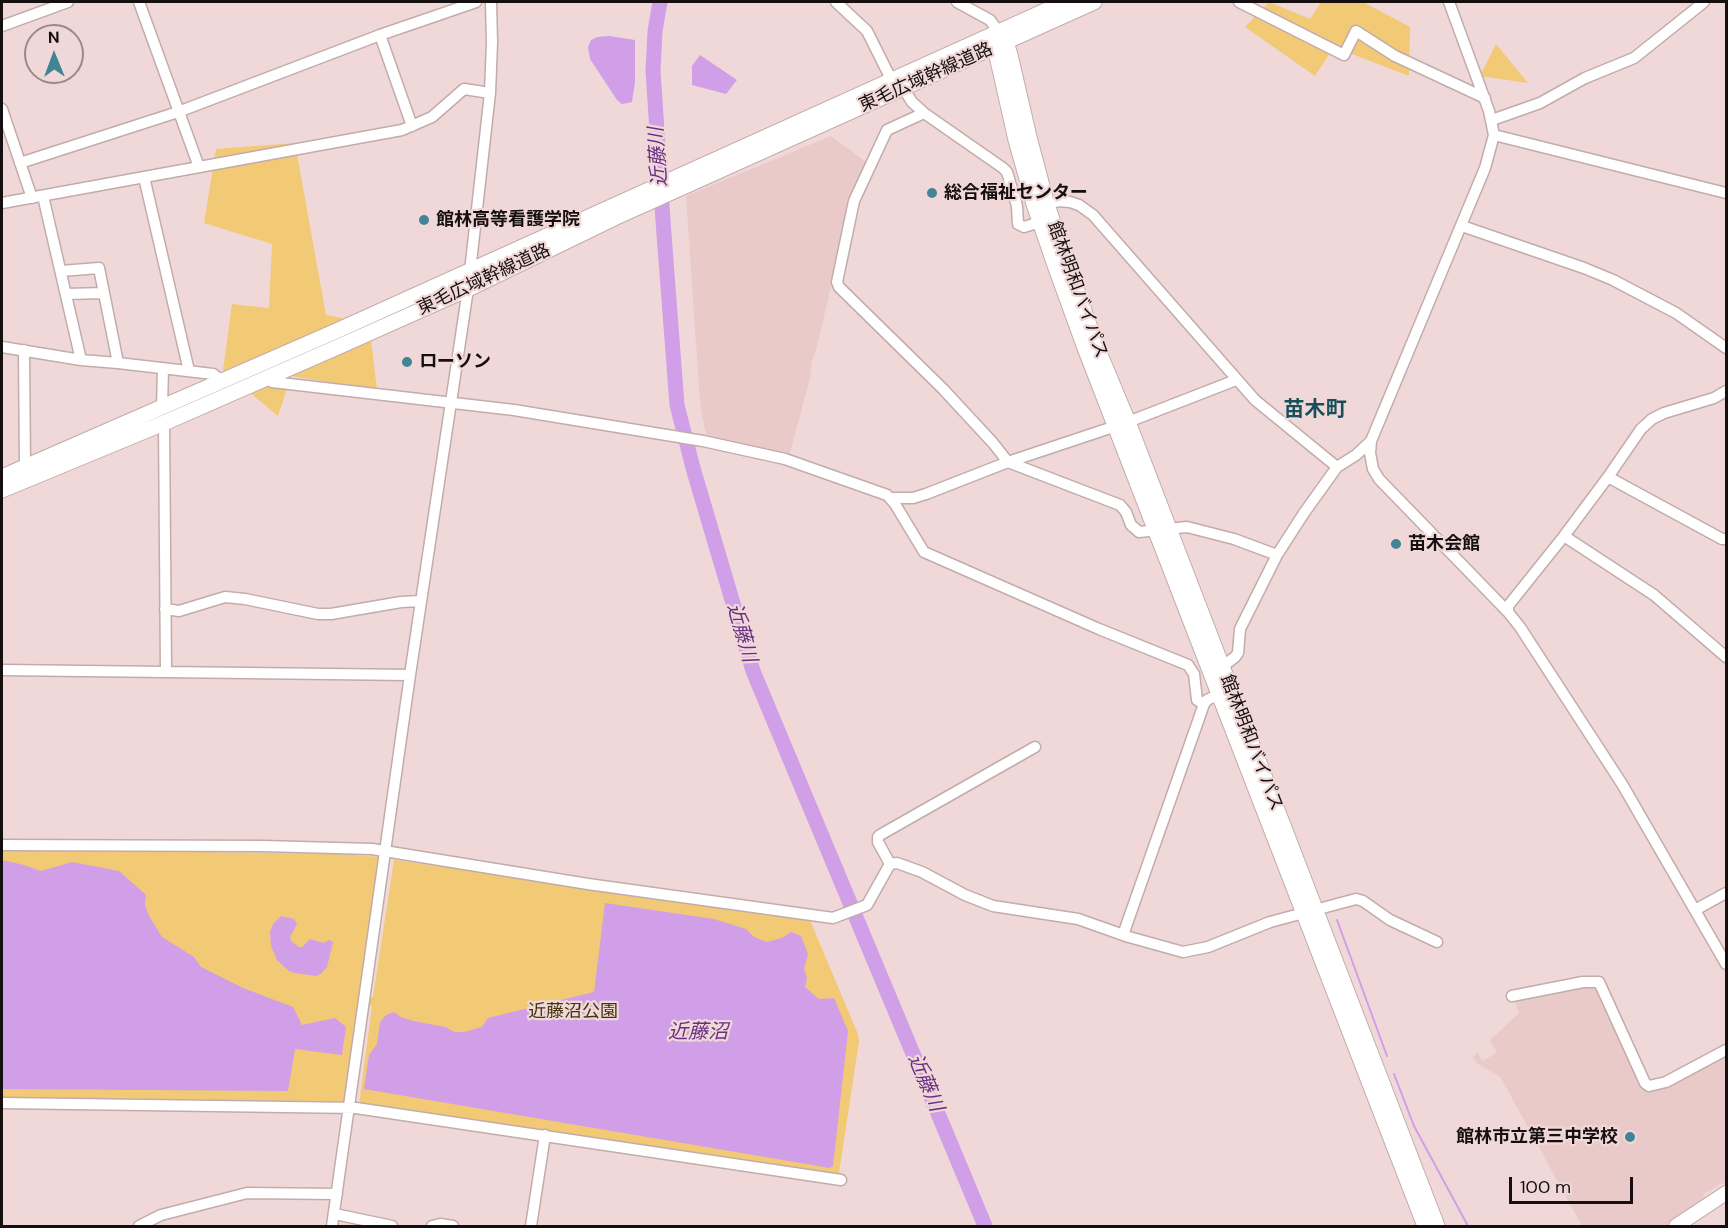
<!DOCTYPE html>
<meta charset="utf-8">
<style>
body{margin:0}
#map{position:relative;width:1728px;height:1228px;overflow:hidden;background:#f0d8d8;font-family:"DM Sans",sans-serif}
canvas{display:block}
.frame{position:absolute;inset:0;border:3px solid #160f0f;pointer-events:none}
.north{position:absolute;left:24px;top:24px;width:60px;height:60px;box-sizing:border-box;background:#f0d8d8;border:2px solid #988;border-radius:50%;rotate:359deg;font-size:16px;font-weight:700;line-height:24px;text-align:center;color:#160f0f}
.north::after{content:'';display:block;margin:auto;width:21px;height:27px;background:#428496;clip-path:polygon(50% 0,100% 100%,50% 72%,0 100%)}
.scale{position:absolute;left:1509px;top:1177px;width:124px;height:27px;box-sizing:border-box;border:3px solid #160f0f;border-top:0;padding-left:8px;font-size:18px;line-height:21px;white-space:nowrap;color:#160f0f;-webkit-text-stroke:4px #f0d8d8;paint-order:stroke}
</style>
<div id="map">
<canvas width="1728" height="1228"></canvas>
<div class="frame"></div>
<div class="north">N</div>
<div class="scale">100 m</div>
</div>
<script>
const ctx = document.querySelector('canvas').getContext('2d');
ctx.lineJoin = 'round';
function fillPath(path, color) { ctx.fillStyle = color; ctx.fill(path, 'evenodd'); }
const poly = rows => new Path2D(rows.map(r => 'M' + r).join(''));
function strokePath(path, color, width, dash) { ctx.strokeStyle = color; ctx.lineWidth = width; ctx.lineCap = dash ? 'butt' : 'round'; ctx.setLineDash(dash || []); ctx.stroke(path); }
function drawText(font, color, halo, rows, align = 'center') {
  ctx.font = font + ' "DM Sans","Noto Sans JP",sans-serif'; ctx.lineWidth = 4.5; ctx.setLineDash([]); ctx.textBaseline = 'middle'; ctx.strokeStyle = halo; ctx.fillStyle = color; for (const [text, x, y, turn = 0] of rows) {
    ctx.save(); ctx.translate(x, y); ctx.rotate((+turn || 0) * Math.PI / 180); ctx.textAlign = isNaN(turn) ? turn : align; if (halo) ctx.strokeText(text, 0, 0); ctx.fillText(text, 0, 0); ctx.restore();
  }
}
const built = poly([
 [831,136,866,162,847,200,848,213,816,351,812,361,810,378,789,457,706,435,700,403,686,196],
 [1593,983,1600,986,1646,1090,1667,1085,1726,1053,1726,1184,1722,1183,1704,1194,1703,1201,1669,1226,1582,1226,1501,1078,1477,1063,1473,1057,1478,1052,1482,1061,1497,1053,1490,1040,1519,1013,1515,1000]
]);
const green = poly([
 [1269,2,1310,19,1321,2,1363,2,1410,27,1409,76,1334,47,1315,76,1245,27],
 [1496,44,1528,83,1480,76],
 [295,143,326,315,369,323,377,390,291,376,278,416,223,370,232,304,269,308,272,244,204,223,216,149],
 [2,849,337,854,380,857,362,996,373,997,394,860,809,918,858,1034,859,1041,839,1173,835,1175,359,1105,372,1006,360,1004,345,1098,342,1104,2,1101]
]);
const water = poly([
 [609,36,635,40,635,82,632,102,628,103,622,104,617,100,590,59,588,47,591,40,597,37],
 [700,55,737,80,726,94,692,85,692,66],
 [2,860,24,865,41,871,72,862,119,871,146,895,145,905,149,916,162,937,194,957,201,967,243,988,293,1007,302,1025,335,1018,346,1027,342,1055,295,1049,288,1091,2,1089],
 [605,903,714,919,746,929,754,937,767,942,782,938,791,932,801,936,808,954,804,969,807,978,805,987,819,999,834,998,848,1031,833,1166,830,1168,364,1089,369,1055,377,1044,380,1022,386,1015,394,1012,401,1017,413,1021,445,1027,455,1032,464,1032,482,1027,488,1018,594,992],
 [281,916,294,919,297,924,290,937,291,941,299,947,302,947,310,939,324,943,329,940,333,942,327,967,321,974,316,976,295,973,289,971,277,960,271,946,270,932,273,924]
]);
const stream = poly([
 [1337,920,1387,1056],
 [1394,1074,1414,1126,1468,1226]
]);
const river = poly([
 [660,2,655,31,653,71,663,221,677,405,693,468,753,671,985,1226]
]);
const minor = poly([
 [139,2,199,167],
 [836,2,867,31,891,79],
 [957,2,990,20,998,31],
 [1239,2,1344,55,1356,31,1395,56,1485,98],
 [1449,2,1489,111,1494,135,1485,168,1371,441,1370,453,1373,469,1379,479,1508,612,1520,627,1622,784,1726,964],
 [2,26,68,2],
 [380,35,412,126],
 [903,88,912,102,924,113,1003,168,1007,172,1017,206,1018,224,1024,227,1040,222],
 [2,109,32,198],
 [924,113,887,130,854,201,837,282,839,287,943,389,993,443,1008,462,1120,505,1126,512,1131,525,1139,532,1187,527,1234,539,1277,555],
 [1492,120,1540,103,1585,78,1634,58,1704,2],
 [1494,135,1726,193],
 [20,163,178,112,380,35,476,2],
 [144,177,189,371],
 [43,196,81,360],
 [2,203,402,130,432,117,464,89,490,93],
 [1047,205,1058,201,1070,202,1079,205,1093,215,1255,400,1337,467],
 [1462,226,1584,268,1613,280,1676,313,1726,348],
 [61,271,99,268,118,363],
 [66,294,104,293],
 [2,347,81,360,118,363,213,374,222,381],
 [24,350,25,469],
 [266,377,272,382,514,410,703,441,785,459,887,495,895,504,924,552,1099,629,1188,665,1194,674,1197,700,1204,704],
 [162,408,163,368],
 [1128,422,1236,380],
 [164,423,166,671],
 [1608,477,1722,539,1726,539],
 [891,498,913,498,926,494,1008,462,1116,426],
 [1564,536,1654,595,1726,657],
 [165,609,179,611,225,597,245,599,318,614,331,614,401,602,421,601],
 [1508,612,1508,606,1564,536,1608,477,1641,429,1652,419,1664,413,1714,398,1726,391],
 [1222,667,1235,657,1238,653,1240,629,1277,555,1304,513,1337,467,1356,455,1371,441],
 [2,670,410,675],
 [2,845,263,846,372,849,588,884,833,918,867,905,890,864,897,863,922,872,965,895,993,906,1078,919,1129,937,1183,952,1208,947,1270,922,1356,899,1363,901,1390,920,1437,942],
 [890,864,878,842,878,837,880,835,1035,747],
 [1695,910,1726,893],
 [1123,935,1204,704,1207,700,1219,694],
 [1512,996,1583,982,1599,982,1645,1083,1649,1086,1666,1082,1726,1050],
 [2,1103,356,1108,841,1180],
 [335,1214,392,1226],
 [139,1226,161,1215,247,1193,337,1194],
 [332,1226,410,675,468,289,490,93,492,42,491,2],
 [432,1226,440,1224,453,1226],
 [531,1226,545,1135]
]);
const major = poly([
 [1676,1226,1726,1193]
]);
const highway = poly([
 [998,31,1006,42,1010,55,1029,137,1047,205,1096,345,1128,422,1437,1226],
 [998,31,995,47,1016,140,1034,204,1056,268,1085,348,1425,1226],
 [2,477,334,332,1065,2],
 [2,490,164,423,340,346,468,289,614,218,1094,2]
]);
const markers = [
 [932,193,6,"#428496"],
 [424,220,6,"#428496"],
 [407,362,6,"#428496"],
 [1396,544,6,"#428496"],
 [1630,1137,6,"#428496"]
];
const streetNames = [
 ["東毛広域幹線道路",926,78,-24],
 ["東毛広域幹線道路",484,280,-25],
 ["館林明和バイパス",1077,290,70],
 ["館林明和バイパス",1251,743,69]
];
const poiNames = [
 ["総合福祉センター",944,193],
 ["館林高等看護学院",436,220],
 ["ローソン",419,362],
 ["苗木会館",1408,544],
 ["館林市立第三中学校",1618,1137,"right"]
];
const parkNames = [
 ["近藤沼公園",573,1012]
];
const waterNames = [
 ["近藤川",659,157,-94],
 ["近藤川",741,633,74],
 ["近藤沼",698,1033],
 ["近藤川",925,1083,67]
];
const quarterNames = [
 ["苗木町",1315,410]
];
fillPath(built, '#eacac9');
fillPath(green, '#f2c974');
fillPath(water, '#d09fe8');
strokePath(stream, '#d09fe8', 2);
strokePath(river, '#d09fe8', 15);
strokePath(minor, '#c2acab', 13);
strokePath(major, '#c2acab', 16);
strokePath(highway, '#c2acab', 17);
strokePath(minor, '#fff', 10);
strokePath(major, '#fff', 14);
strokePath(highway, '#fff', 15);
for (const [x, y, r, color] of markers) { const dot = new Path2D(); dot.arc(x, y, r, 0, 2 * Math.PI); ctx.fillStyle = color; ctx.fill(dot); strokePath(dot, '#f0d8d8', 2); }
drawText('18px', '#160f0f', '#f0d8d8', streetNames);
drawText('bold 18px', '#160f0f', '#f0d8d8', poiNames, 'left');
drawText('18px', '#44330d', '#f0d8d8', parkNames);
drawText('italic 20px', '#692e83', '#f0d8d8', waterNames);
drawText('bold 21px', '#174f5c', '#f0d8d8', quarterNames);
</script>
